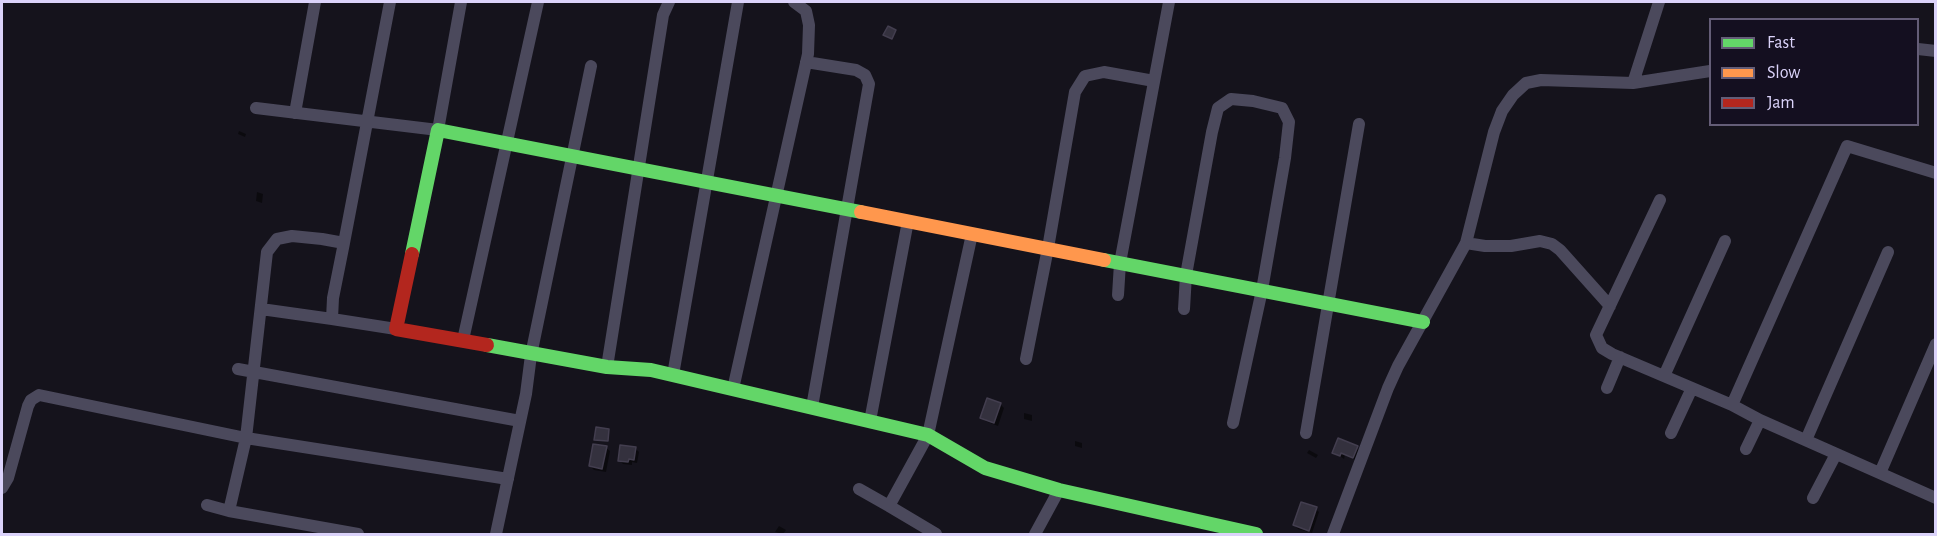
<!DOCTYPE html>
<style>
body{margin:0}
#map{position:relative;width:1937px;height:536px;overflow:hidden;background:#15131c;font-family:"Alegreya Sans",sans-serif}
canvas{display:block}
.frame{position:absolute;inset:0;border:3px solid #dbd3fa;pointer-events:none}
.legend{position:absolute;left:1709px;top:18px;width:210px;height:108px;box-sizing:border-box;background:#140f20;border:2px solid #645d77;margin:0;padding:8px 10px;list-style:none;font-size:18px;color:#dbd3fa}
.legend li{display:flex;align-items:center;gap:12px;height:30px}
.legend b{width:30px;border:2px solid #645d77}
</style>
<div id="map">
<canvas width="1937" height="536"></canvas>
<div class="frame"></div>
<ul class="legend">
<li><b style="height:8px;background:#63d668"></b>Fast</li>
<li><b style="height:8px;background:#ff974d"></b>Slow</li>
<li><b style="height:8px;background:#b3261e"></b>Jam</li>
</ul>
</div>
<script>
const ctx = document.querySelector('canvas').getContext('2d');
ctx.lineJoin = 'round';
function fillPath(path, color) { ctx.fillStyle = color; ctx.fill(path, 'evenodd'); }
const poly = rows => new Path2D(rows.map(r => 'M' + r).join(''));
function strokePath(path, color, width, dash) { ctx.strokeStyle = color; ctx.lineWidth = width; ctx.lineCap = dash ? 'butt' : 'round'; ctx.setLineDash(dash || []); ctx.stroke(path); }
const shadow = poly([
 [239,131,246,134,245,137,238,134],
 [257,192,263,194,262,203,256,201],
 [1000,404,1004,408,998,426,985,421,982,418],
 [1024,413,1032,415,1032,421,1024,419],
 [1075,441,1082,443,1082,448,1075,446],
 [606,448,610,451,606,472,594,470,590,466],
 [635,448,639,452,637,463,632,462,632,465,623,464,619,460],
 [1357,448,1361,451,1357,461,1345,455,1344,459,1334,452],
 [1309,450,1318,455,1316,458,1307,453],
 [1316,509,1319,512,1312,533,1298,529,1294,525],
 [779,526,786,530,783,534,775,532]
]);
const building = poly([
 [888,26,896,30,892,39,883,35,888,26],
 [987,398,1001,403,994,423,980,418,987,398],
 [596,427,609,429,608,441,594,440,596,427],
 [1338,438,1358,446,1353,458,1341,453,1340,456,1332,453,1338,438],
 [593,444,607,446,602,469,589,466,593,444],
 [620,445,636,447,634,460,629,459,628,462,618,461,620,445],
 [1301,502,1317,507,1309,531,1293,525,1301,502]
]);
const street = poly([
 [1918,49,1936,51],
 [806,62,856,70,865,75,869,84,812,407],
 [1633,83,1659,2],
 [256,108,438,130,461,2],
 [295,113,315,2],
 [1936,173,1847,146,1732,405,1760,420,1936,498],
 [1660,200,1596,335,1602,348,1612,354,1732,405],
 [344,243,390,2],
 [1466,243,1485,246,1511,246,1540,241,1552,244,1560,250,1610,306],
 [1118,295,1120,263,1169,2],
 [261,309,332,319],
 [1184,309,1186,275,1212,132,1218,108,1231,99,1253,101,1282,108,1289,122,1285,158,1262,290,1233,423],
 [463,340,538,2],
 [1026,359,1048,248,1075,92,1085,76,1104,72,1154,81],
 [607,367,663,15,669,2],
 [238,369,520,421],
 [673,375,738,2],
 [1664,376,1725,241],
 [1607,388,1620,357],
 [733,389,808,54,809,25,806,11,794,2],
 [870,421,908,221],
 [1306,433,1359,124],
 [1671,433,1692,388],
 [1806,440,1888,252],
 [1746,449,1760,420],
 [1880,473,1936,344],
 [2,488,8,478,28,406,31,400,39,395,246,438,508,479],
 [859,489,889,506],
 [1813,498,1836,454],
 [207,505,229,511,358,534],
 [229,511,246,438,267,252,277,239,292,236,322,239,344,243,333,298,332,319,396,329],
 [496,534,526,394,531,355,591,66],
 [936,534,889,506,928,435,972,234],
 [1035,534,1059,490],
 [1333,534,1388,388,1398,366,1466,243,1494,132,1502,111,1513,95,1526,83,1541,80,1633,83,1710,71]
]);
const fast = poly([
 [412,254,438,130,861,212],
 [1104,260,1423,322],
 [487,345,607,367,651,370,928,435,985,468,1059,490,1256,534]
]);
const slow = poly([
 [861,212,1104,260]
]);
const jam = poly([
 [412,254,396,329,487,345]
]);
fillPath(shadow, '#0007');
fillPath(building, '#34313e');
strokePath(building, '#433e4f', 1.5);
strokePath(street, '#4b495c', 12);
strokePath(fast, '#63d668', 14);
strokePath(slow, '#ff974d', 14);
strokePath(jam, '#b3261e', 14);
</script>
